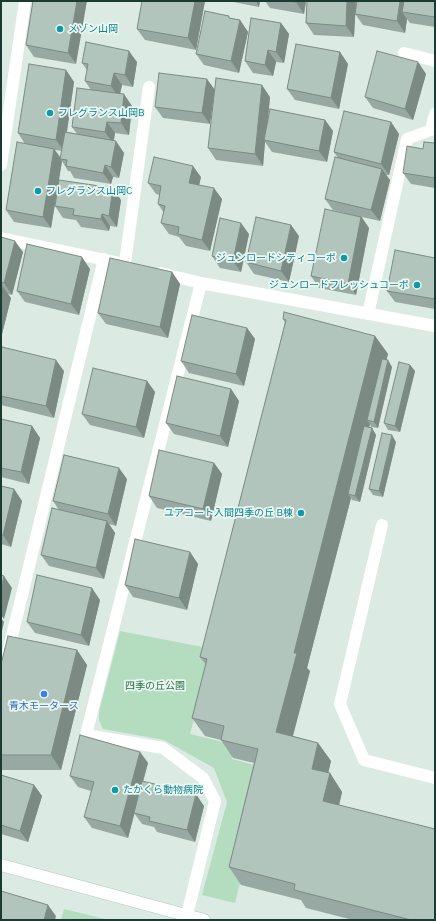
<!DOCTYPE html>
<meta charset="utf-8">
<style>
body{margin:0}
#map{position:relative;width:436px;height:921px;overflow:hidden;background:#dceae4;font-family:"IBM Plex Sans",sans-serif}
canvas{display:block}
.frame{position:absolute;inset:0;border:2px solid #1d3a32;pointer-events:none}
</style>
<div id="map">
<canvas width="436" height="921"></canvas>
<div class="frame"></div>
</div>
<script>
const ctx = document.querySelector('canvas').getContext('2d');
ctx.lineJoin = 'round';
function fillPath(path, color) { ctx.fillStyle = color; ctx.fill(path, 'evenodd'); }
const poly = rows => new Path2D(rows.map(r => 'M' + r).join(''));
function strokePath(path, color, width, dash) { ctx.strokeStyle = color; ctx.lineWidth = width; ctx.lineCap = dash ? 'butt' : 'round'; ctx.setLineDash(dash || []); ctx.stroke(path); }
function drawText(font, color, halo, rows, align = 'center') {
  ctx.font = font + ' "IBM Plex Sans","Noto Sans JP",sans-serif'; ctx.lineWidth = 3.5; ctx.setLineDash([]); ctx.textBaseline = 'middle'; ctx.strokeStyle = halo; ctx.fillStyle = color; for (const [text, x, y, turn = 0] of rows) {
    ctx.save(); ctx.translate(x, y); ctx.rotate((+turn || 0) * Math.PI / 180); ctx.textAlign = isNaN(turn) ? turn : align; if (halo) ctx.strokeText(text, 0, 0); ctx.fillText(text, 0, 0); ctx.restore();
  }
}
const green = poly([
 [120,631,213,649,190,734,235,745,232,759,269,769,235,903,202,895,227,802,214,768,164,740,103,729,99,720,99,712],
 [64,909,109,920,61,920]
]);
const lane = poly([
 [404,53,435,61],
 [1,165,25,1],
 [125,263,149,87],
 [368,314,407,139,431,130,435,114],
 [382,525,340,704,364,760,435,778],
 [1,681,104,259]
]);
const street = poly([
 [1,238,125,264],
 [160,273,201,283,435,326],
 [187,915,215,801,203,778,163,748,86,735,201,283]
]);
const secondary = poly([
 [1,865,204,920]
]);
const wall = poly([
 [33,1,76,64,34,57,26,45],
 [141,1,205,1,196,50,145,40,137,29,142,2],
 [228,1,260,1,259,7],
 [265,1,306,1,304,14,270,8],
 [307,1,356,1,356,10,435,1,435,27,410,23,407,19,405,33,363,25,355,14,354,37,314,35,306,23],
 [231,18,240,20,248,32,239,73,204,65,196,54],
 [281,23,289,34,284,63,276,62,273,76,253,73,245,61],
 [340,52,348,64,339,109,295,100,287,89],
 [137,62,133,87,122,85,120,94,132,106,129,135,115,133,114,141,124,153,119,178,113,177,111,184,74,178,70,171,68,171,62,161,51,228,14,222,6,210,25,144,18,133,66,70,74,82,67,132,77,134,72,127,91,90,85,81,87,70,82,63],
 [55,150,62,151,61,158],
 [418,62,426,74,413,120,373,108,365,97],
 [207,79,210,124,163,118,155,107],
 [270,97,267,127,325,120,333,131,327,162,272,152,265,142,263,166,216,160,208,148],
 [391,122,399,134,389,175,386,175,390,180,380,221,362,217,369,228,356,295,319,288,311,276,355,216,333,210,325,199,338,158,334,152],
 [435,143,435,188,411,184,403,173,423,149],
 [201,177,199,185,222,199,210,251,186,246,179,237,169,234,161,223,164,213,158,204,160,195,156,194,148,183],
 [121,200,117,227,110,226,109,231,81,227,76,220,63,218,55,206],
 [249,234,241,272,220,268,212,256],
 [299,236,289,282,254,274,246,262],
 [1,237,23,252,12,295,8,294,11,298,1,338],
 [435,258,435,309,395,302,387,291],
 [90,269,79,315,25,302,17,291],
 [172,272,180,284,168,338,106,324,98,313],
 [283,319,375,336,388,354,386,360,392,367,378,428,371,427,370,424,369,427,372,428,376,435,360,502,352,500,351,498,307,668,310,671,293,736,318,743,331,761,328,773,330,773,342,792,339,805,435,920,353,920,306,908,301,900,241,885,229,867,254,763,233,758,221,740,205,736,192,718,206,665,200,657,285,323],
 [247,328,255,339,244,386,189,373,181,361],
 [1,352,64,371,54,418,1,405],
 [410,365,415,371,400,432,388,430,384,423],
 [147,381,155,392,144,438,90,425,82,414],
 [231,389,239,401,228,447,174,434,166,423],
 [1,419,32,426,40,438,29,484,1,477],
 [396,442,383,497,373,495,369,489],
 [214,463,222,474,211,521,157,508,149,496],
 [127,479,116,526,109,524,115,533,104,579,49,566,41,555,59,510,53,501],
 [1,486,14,489,22,501,11,547,1,544],
 [190,552,198,564,187,610,133,597,125,585],
 [100,600,89,646,35,633,27,622],
 [77,650,87,665,61,770,1,770,1,664],
 [140,752,148,763,143,781,204,806,195,842,157,832,154,827,142,824,134,813,128,838,92,828,84,817,91,791,78,787,70,776],
 [1,775,34,785,42,796,28,842,1,834]
]);
const shadedWall = poly([
 [77,1,87,1,76,64,68,53],
 [195,1,205,1,196,50,188,38],
 [256,1,260,1,259,7],
 [296,1,306,1,304,14,296,2],
 [347,1,356,1,354,37,346,26],
 [400,1,410,1,402,12,407,19,405,33,397,21],
 [240,20,248,32,239,73,231,61],
 [281,23,289,34,284,63,276,52],
 [268,50,276,62,273,76,265,65],
 [129,51,137,62,133,87,125,75],
 [340,52,348,64,339,109,331,98],
 [418,62,426,74,413,120,405,109],
 [66,70,74,82,64,151,56,140],
 [114,73,122,85,119,98,111,86],
 [207,79,215,90,210,124,202,113],
 [262,85,270,97,266,141,264,140,265,142,263,166,255,154],
 [124,94,132,106,129,135,121,123],
 [325,120,333,131,327,162,319,151],
 [107,122,115,133,113,143,105,132],
 [391,122,399,134,389,175,381,164],
 [116,141,124,153,119,178,111,167],
 [54,149,61,159,60,159,62,161,51,228,43,217],
 [105,165,113,177,111,184,103,173],
 [193,166,201,177,197,194,189,183],
 [382,169,390,180,380,221,371,210],
 [113,188,121,200,117,227,109,216],
 [214,188,222,199,210,251,202,240],
 [102,214,110,226,109,231,101,219],
 [361,217,369,228,356,295,348,284],
 [241,223,249,234,241,272,233,261],
 [291,225,299,236,289,282,281,271],
 [15,241,23,252,12,295,4,283],
 [82,257,90,269,79,315,71,304],
 [172,272,180,284,168,338,160,327],
 [3,287,11,298,1,338,1,295],
 [247,328,255,339,244,386,236,374],
 [375,336,388,354,371,421,367,420,370,424,352,495,348,494,351,498,307,668,310,671,289,750,276,732,294,653],
 [56,360,64,371,54,418,46,406],
 [388,360,392,367,378,428,374,422],
 [410,365,415,371,400,432,395,426],
 [147,381,155,392,144,438,136,427],
 [231,389,239,401,228,447,220,436],
 [32,426,40,438,29,484,21,472],
 [372,428,376,435,360,502,355,496],
 [392,435,396,442,383,497,379,491],
 [214,463,222,474,211,521,203,509],
 [119,468,127,479,116,526,108,514],
 [14,489,22,501,11,547,3,535],
 [107,521,115,533,104,579,96,568],
 [190,552,198,564,187,610,179,598],
 [4,576,12,588,4,619,1,615,1,588],
 [92,588,100,600,89,646,81,635],
 [1,618,4,622,1,635],
 [77,650,87,665,61,770,51,755],
 [318,743,331,761,325,787,312,769],
 [140,752,148,763,128,838,120,826],
 [330,773,342,792,336,819,323,801],
 [34,785,42,796,28,842,20,831],
 [196,794,204,806,195,842,187,830],
 [48,905,56,916,55,920,44,920]
]);
const building = poly([
 [33,1,77,1,68,53,26,45,33,1],
 [142,1,195,1,188,38,137,29,142,1],
 [289,1,296,1,296,2,289,1],
 [307,1,347,1,346,26,306,23,307,1],
 [357,1,400,1,397,21,355,14,357,1],
 [404,1,435,1,435,17,402,12,404,1],
 [205,11,229,16,229,18,240,20,231,61,196,54,205,11],
 [251,18,281,23,276,52,268,50,265,65,245,61,251,18],
 [86,42,129,51,125,75,114,73,111,86,85,81,88,64,82,63,86,42],
 [296,44,340,52,331,98,287,89,296,44],
 [377,51,418,62,405,109,365,97,377,51],
 [29,64,66,70,56,140,18,133,29,64],
 [159,73,207,79,202,113,155,107,159,73],
 [216,78,262,85,255,154,208,148,216,78],
 [77,88,124,94,121,123,107,122,105,132,72,127,77,88],
 [270,109,325,120,319,151,264,140,270,109],
 [344,111,391,122,381,164,334,152,344,111],
 [65,132,116,141,111,167,105,165,103,173,66,166,67,160,60,159,65,132],
 [17,142,54,149,43,217,6,210,17,142],
 [424,142,435,143,435,178,403,173,407,146,423,149,424,142],
 [154,157,193,166,189,183,214,188,202,240,178,234,179,227,161,223,165,206,158,204,161,186,148,183,154,157],
 [335,157,382,169,371,210,325,199,335,157],
 [59,180,113,188,109,216,102,214,101,219,73,215,74,209,55,206,59,180],
 [325,209,361,217,348,284,311,276,325,209],
 [256,217,291,225,281,271,246,262,256,217],
 [220,218,241,223,233,261,212,256,220,218],
 [1,237,15,241,4,283,1,282,1,237],
 [27,244,82,257,71,304,17,291,27,244],
 [395,250,435,258,435,299,387,291,395,250],
 [110,258,172,272,160,327,98,313,110,258],
 [1,286,3,287,1,295,1,286],
 [284,312,375,336,294,653,297,653,276,732,318,743,312,769,330,773,323,801,435,829,435,920,411,920,294,890,295,884,229,867,258,749,221,740,224,726,192,718,207,659,200,657,286,320,283,319,284,312],
 [192,315,247,328,236,374,181,361,192,315],
 [2,347,56,360,46,406,1,396,1,352,2,347],
 [382,359,388,360,374,422,367,420,382,359],
 [399,362,410,365,395,426,384,423,399,362],
 [93,368,147,381,136,427,82,414,93,368],
 [177,376,231,389,220,436,166,423,177,376],
 [1,419,32,426,21,472,1,468,1,419],
 [364,426,372,428,355,496,348,494,364,426],
 [382,433,392,435,379,491,369,489,382,433],
 [159,450,214,463,203,509,149,496,159,450],
 [64,455,119,468,108,514,53,501,64,455],
 [1,486,14,489,3,535,1,535,1,486],
 [52,508,107,521,96,568,41,555,52,508],
 [135,539,190,552,179,598,125,585,135,539],
 [1,575,4,576,1,588,1,575],
 [37,575,92,588,81,635,27,622,37,575],
 [8,636,77,650,51,755,1,755,1,664,8,636],
 [80,735,140,752,120,826,84,817,94,782,70,776,80,735],
 [1,775,34,785,20,831,1,825,1,775],
 [142,781,196,794,187,830,149,821,150,817,134,813,142,781],
 [1,891,48,905,44,920,1,920,1,891]
]);
const markers = [
 [60,29,4,"#0f9aa8"],
 [50,113,4,"#0f9aa8"],
 [38,191,4,"#0f9aa8"],
 [344,258,4,"#0f9aa8"],
 [417,285,4,"#0f9aa8"],
 [301,513,4,"#0f9aa8"],
 [44,694,4,"#3f7fe0"],
 [115,790,4,"#0f9aa8"]
];
const cultureNames = [
 ["メゾン山岡",68,29],
 ["フレグランス山岡B",58,113],
 ["フレグランス山岡C",46,191],
 ["ジュンロードシティコーポ",336,258,"right"],
 ["ジュンロードフレッシュコーポ",409,285,"right"],
 ["ユアコート入間四季の丘 B棟",293,513,"right"],
 ["たかくら動物病院",123,790]
];
const parkNames = [
 ["四季の丘公園",155,686]
];
const shopNames = [
 ["青木モータース",44,706]
];
fillPath(green, '#b3ddbe');
strokePath(secondary, '#afcac0', 13);
strokePath(lane, '#fff', 12);
strokePath(street, '#fff', 12);
strokePath(secondary, '#fff', 12);
fillPath(wall, '#98a9a3');
fillPath(shadedWall, '#7c8a84');
fillPath(building, '#b1c5bd');
strokePath(building, '#7c8a84', 1);
for (const [x, y, r, color] of markers) { const dot = new Path2D(); dot.arc(x, y, r, 0, 2 * Math.PI); ctx.fillStyle = color; ctx.fill(dot); strokePath(dot, '#ecf7f2', 1.5); }
drawText('10px', '#0d838f', '#ecf7f2', cultureNames, 'left');
drawText('10px', '#257344', '#ecf7f2', parkNames);
drawText('10px', '#366cbe', '#ecf7f2', shopNames);
</script>
